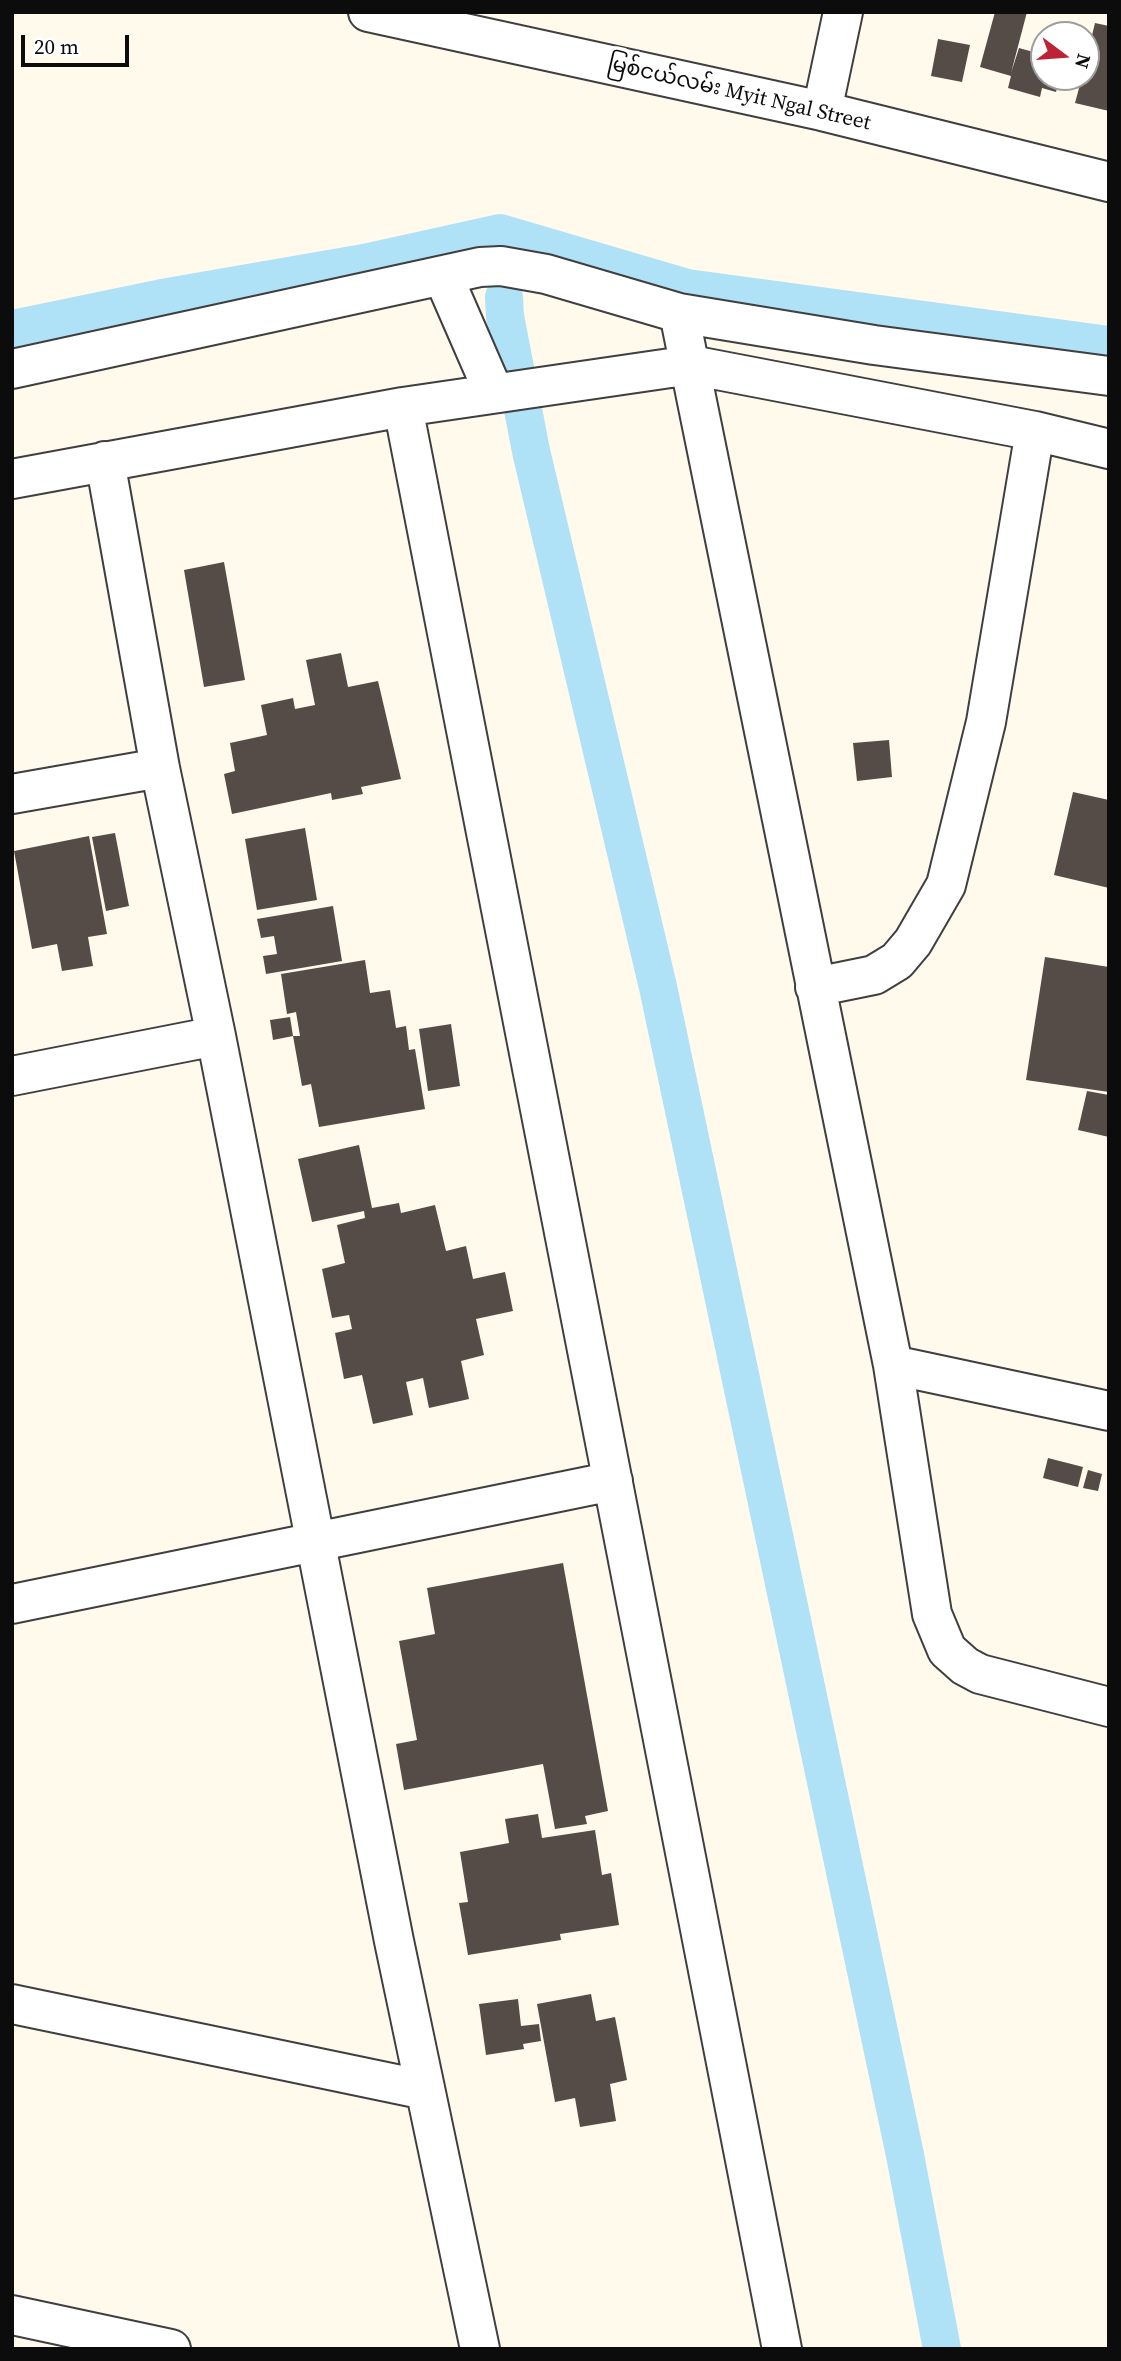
<!DOCTYPE html>
<meta charset="utf-8">
<style>
body{margin:0}
#map{position:relative;width:1121px;height:2361px;overflow:hidden;background:#fffaeb;font-family:"Source Serif 4",serif}
canvas{display:block}
.frame{position:absolute;inset:0;border:14px solid #0c0c0c;pointer-events:none}
.north{position:absolute;left:1030px;top:21px;width:70px;height:70px;box-sizing:border-box;background:#fff;border:2px solid #9e9e9e;border-radius:50%;rotate:106deg;font-size:19px;font-weight:700;line-height:28px;text-align:center;color:#0c0c0c}
.north::after{content:'';display:block;margin:auto;width:24px;height:32px;background:#bd2335;clip-path:polygon(50% 0,100% 100%,50% 72%,0 100%)}
.scale{position:absolute;left:21px;top:35px;width:108px;height:32px;box-sizing:border-box;border:4px solid #0c0c0c;border-top:0;padding-left:9px;font-size:21px;line-height:24px;white-space:nowrap;color:#0c0c0c;-webkit-text-stroke:5px #fff;paint-order:stroke}
</style>
<div id="map">
<canvas width="1121" height="2361"></canvas>
<div class="frame"></div>
<div class="north">N</div>
<div class="scale">20 m</div>
</div>
<script>
const ctx = document.querySelector('canvas').getContext('2d');
ctx.lineJoin = 'round';
const poly = rows => new Path2D(rows.map(r => 'M' + r).join(''));
function strokePath(path, color, width, dash) { ctx.strokeStyle = color; ctx.lineWidth = width; ctx.lineCap = dash ? 'butt' : 'round'; ctx.setLineDash(dash || []); ctx.stroke(path); }
function fillPath(path, color) { ctx.fillStyle = color; ctx.fill(path, 'evenodd'); }
function drawText(font, color, halo, rows, align = 'center') {
  ctx.font = font + ' "Source Serif 4","Noto Sans Myanmar",serif'; ctx.lineWidth = 7; ctx.setLineDash([]); ctx.textBaseline = 'middle'; ctx.strokeStyle = halo; ctx.fillStyle = color; for (const [text, x, y, turn = 0] of rows) {
    ctx.save(); ctx.translate(x, y); ctx.rotate((+turn || 0) * Math.PI / 180); ctx.textAlign = isNaN(turn) ? turn : align; if (halo) ctx.strokeText(text, 0, 0); ctx.fillText(text, 0, 0); ctx.restore();
  }
}
const canal = poly([
 [504,297,505,316,531,451,658,987,905,2155,942,2349],
 [12,329,162,298,364,263,500,233,687,288,1109,345]
]);
const building = poly([
 [995,12,1027,12,1011,73,1019,48,1044,55,1044,77,1060,77,1056,92,1042,88,1040,97,1008,88,1011,76,980,67],
 [1095,23,1109,26,1109,111,1075,103,1082,77,1086,77,1086,60],
 [938,39,970,45,962,82,931,76],
 [224,562,245,680,204,687,184,570],
 [341,653,348,687,378,681,401,779,361,787,363,794,332,800,331,793,232,814,224,774,235,771,230,743,267,735,261,705,293,698,295,709,315,705,306,660],
 [889,740,892,777,857,781,853,743],
 [1073,792,1109,800,1109,888,1054,875],
 [305,828,317,900,257,910,245,839],
 [115,833,129,906,106,911,92,837],
 [89,836,107,934,88,937,93,966,62,971,57,944,32,949,14,851],
 [333,906,342,961,266,974,263,956,277,954,274,936,261,938,257,919],
 [1045,957,1109,967,1109,1092,1026,1080],
 [365,960,370,993,390,990,396,1028,406,1026,409,1050,415,1049,425,1109,319,1127,311,1084,302,1086,293,1036,300,1036,296,1012,287,1014,281,974],
 [290,1017,293,1036,273,1040,270,1020],
 [451,1024,460,1086,428,1091,419,1029],
 [1087,1091,1109,1095,1109,1137,1078,1130],
 [359,1145,372,1208,399,1203,401,1213,435,1205,446,1251,466,1246,473,1279,505,1272,513,1311,476,1319,484,1355,461,1361,469,1399,429,1408,423,1378,406,1382,413,1415,373,1424,362,1375,344,1379,335,1333,352,1329,349,1315,332,1318,322,1269,345,1263,337,1225,365,1218,364,1211,312,1222,298,1159],
 [1048,1458,1083,1467,1078,1487,1043,1478],
 [1088,1470,1102,1474,1098,1491,1083,1488],
 [563,1563,608,1811,585,1816,587,1824,555,1829,543,1764,404,1790,396,1744,417,1740,399,1641,435,1634,427,1588],
 [538,1814,542,1838,595,1830,602,1875,611,1873,619,1925,560,1934,561,1940,468,1955,459,1903,468,1902,460,1852,509,1843,505,1819],
 [591,1994,596,2021,615,2017,627,2080,610,2084,616,2121,580,2127,575,2098,555,2102,537,2004],
 [518,1999,521,2026,539,2024,541,2041,523,2044,524,2049,486,2055,479,2004]
]);
const street = poly([
 [368,12,822,111,1109,182],
 [822,111,843,12],
 [443,276,494,393],
 [679,313,893,1365,932,1614,947,1650,965,1666,980,1674,1109,1707],
 [12,369,480,267,501,266,546,274,679,313,874,345,1109,376],
 [403,407,782,2349],
 [105,461,160,768,216,1036,394,1941,480,2349],
 [12,479,403,407,691,365,1035,431,1109,449],
 [12,794,160,768],
 [815,987,874,975,897,961,913,942,946,885,986,722,1035,431],
 [12,1076,216,1036],
 [893,1365,1109,1411],
 [12,1604,613,1481],
 [12,2004,425,2090],
 [12,2315,171,2349]
]);
const streetNames = [
 ["မြစ်ငယ်လမ်း Myit Ngal Street",739,94,13]
];
strokePath(canal, '#afe1f7', 38);
fillPath(building, '#554c48');
strokePath(street, '#3f3f3f', 42);
strokePath(street, '#fff', 38);
drawText('21px', '#0c0c0c', '#fff', streetNames);
</script>
